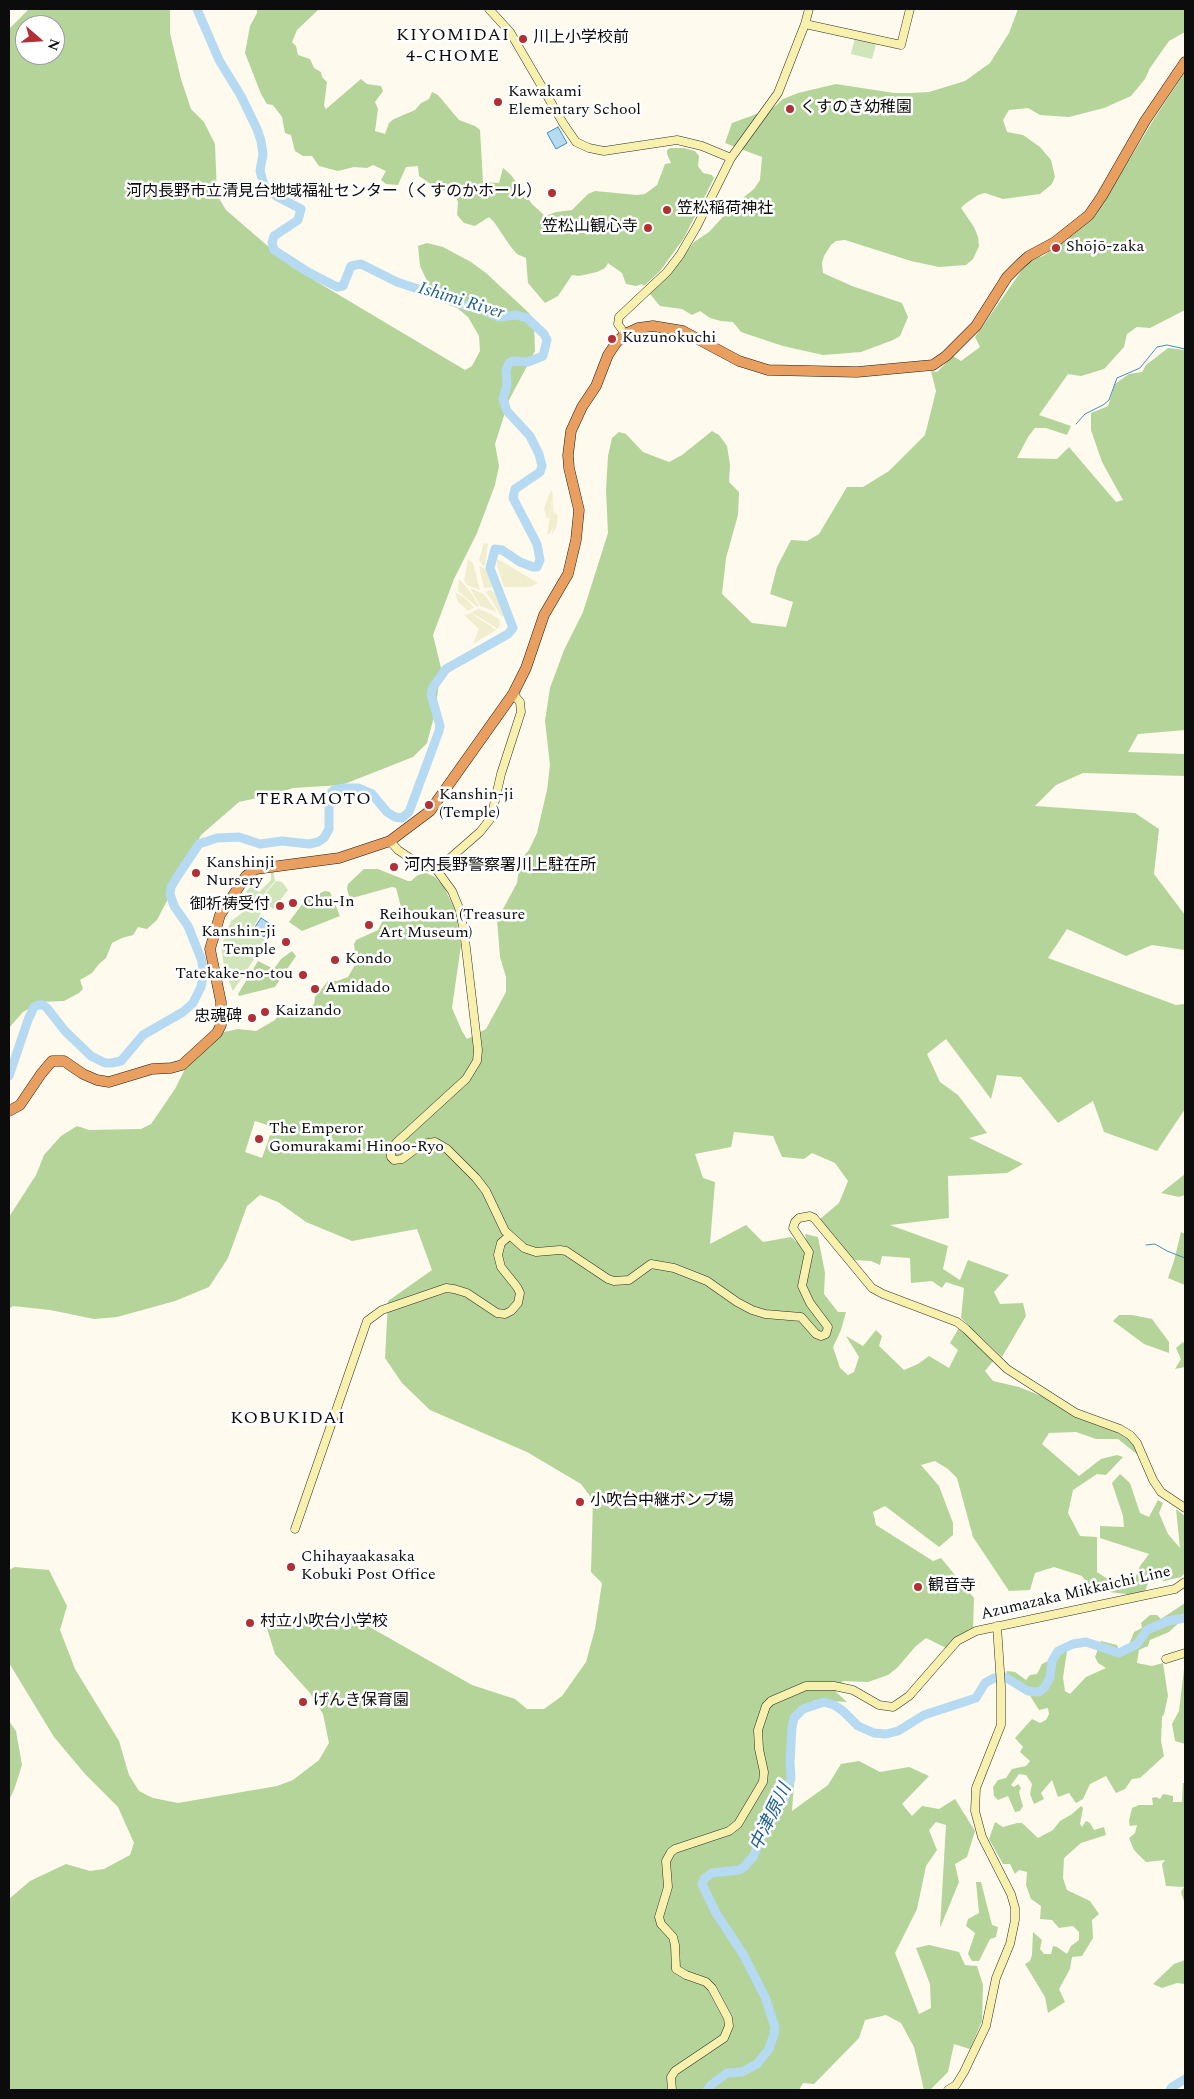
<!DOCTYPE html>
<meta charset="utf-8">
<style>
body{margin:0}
#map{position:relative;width:1194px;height:2099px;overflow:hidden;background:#fefaed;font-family:Spectral,serif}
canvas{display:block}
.frame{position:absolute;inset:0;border:10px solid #0c0c0c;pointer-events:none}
.north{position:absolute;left:15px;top:15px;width:50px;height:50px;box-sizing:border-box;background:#fff;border:1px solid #9e9e9e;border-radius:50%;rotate:109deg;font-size:14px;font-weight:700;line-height:20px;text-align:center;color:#0c0c0c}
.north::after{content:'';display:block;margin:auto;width:18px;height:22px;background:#b13035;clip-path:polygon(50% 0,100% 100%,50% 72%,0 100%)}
</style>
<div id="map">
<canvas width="1194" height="2099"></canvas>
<div class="frame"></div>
<div class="north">N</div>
</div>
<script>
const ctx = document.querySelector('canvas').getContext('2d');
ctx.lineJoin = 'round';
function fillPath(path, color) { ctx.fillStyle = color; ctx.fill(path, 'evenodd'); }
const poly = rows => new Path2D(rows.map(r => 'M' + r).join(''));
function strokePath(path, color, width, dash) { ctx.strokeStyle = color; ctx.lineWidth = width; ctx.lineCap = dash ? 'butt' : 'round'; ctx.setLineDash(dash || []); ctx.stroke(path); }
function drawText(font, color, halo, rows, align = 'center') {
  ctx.font = font + ' Spectral,"Noto Sans JP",serif'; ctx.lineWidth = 5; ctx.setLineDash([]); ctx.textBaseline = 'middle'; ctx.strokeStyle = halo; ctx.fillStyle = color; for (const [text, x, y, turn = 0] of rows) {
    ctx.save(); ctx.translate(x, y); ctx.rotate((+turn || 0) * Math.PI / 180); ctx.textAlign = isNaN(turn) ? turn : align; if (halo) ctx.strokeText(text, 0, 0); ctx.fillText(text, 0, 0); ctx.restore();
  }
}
const farmland = poly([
 [551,490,553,494,549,519,546,517,544,508],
 [553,497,553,508,555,515,556,512,558,516,556,528,551,535,554,524,550,533,547,535],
 [484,543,488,544,485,565,483,566,479,560],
 [468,559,473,563,480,590,467,585,464,581],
 [497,559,503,562,538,583,530,587,504,587,497,566],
 [479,566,489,571,494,587,484,588],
 [459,579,470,591,479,606,477,607,458,591],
 [470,588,484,594,497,612,480,606],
 [491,590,496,594,504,617,501,616,491,599,485,592],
 [455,592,465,598,474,607,468,611,465,608,458,602],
 [479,609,491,614,499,619,500,625,498,629,471,612],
 [471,613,496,630,473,644,479,629,465,616,464,615]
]);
const green = poly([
 [855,38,876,44,872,59,851,54],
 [273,870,275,881,258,901,246,892,251,886,259,892,271,880,271,871],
 [276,881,282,882,288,890,273,909,261,899],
 [249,908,261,913,252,930,266,941,233,991,225,972,221,946,231,921]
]);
const forest = poly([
 [29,9,170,9,170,33,181,79,191,109,204,122,215,144,217,195,226,210,292,267,465,370,472,366,480,351,479,336,468,317,457,308,442,302,431,289,420,266,418,246,427,243,443,247,471,262,486,273,529,313,534,325,535,351,509,400,495,444,499,466,495,485,477,533,454,579,433,635,441,668,435,713,427,743,413,757,342,785,293,788,275,794,239,802,201,835,157,920,147,929,138,927,133,935,122,938,112,943,106,958,99,964,92,973,80,980,83,989,79,993,64,1001,40,1002,23,1012,9,1028,9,29],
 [25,25,55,25,55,55,25,55],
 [257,9,319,9,297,30,292,42,296,46,298,55,310,59,314,68,321,72,322,77,327,82,324,106,326,109,361,79,367,84,381,86,383,91,375,102,378,109,375,131,385,134,389,123,394,119,415,110,421,103,429,99,432,92,438,95,459,120,475,126,480,130,483,182,499,183,503,168,511,175,532,204,545,216,556,212,572,210,588,194,595,191,637,195,645,194,657,185,665,164,671,163,667,154,667,150,670,148,684,148,695,151,699,156,698,166,703,173,712,175,714,178,684,238,660,271,644,286,642,284,636,286,626,284,622,273,608,263,605,268,597,272,579,276,572,275,558,296,545,303,528,283,526,258,517,254,511,247,494,222,489,217,475,226,464,223,457,215,458,202,454,193,438,189,419,176,418,166,406,167,398,185,386,184,381,180,386,171,373,165,367,168,354,167,338,171,319,166,312,156,303,156,295,151,291,135,285,133,282,117,273,105,267,104,261,94,245,53,250,26,257,13],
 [1018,9,1185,9,1185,32,1169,41,1150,68,1145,79,1131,96,1104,108,1069,117,1040,115,1028,108,1009,110,1003,120,1007,132,1023,135,1040,147,1051,160,1055,177,1052,184,1040,194,1003,199,985,193,978,195,965,204,961,208,974,227,978,237,979,246,973,259,966,265,939,267,911,261,845,240,836,241,831,245,824,256,822,263,823,273,852,286,902,303,908,317,900,336,893,340,861,352,823,355,783,346,741,332,733,322,721,321,710,318,700,311,692,315,682,309,660,306,650,294,674,269,694,242,709,232,734,205,754,189,760,180,762,157,725,143,732,123,773,108,783,99,798,93,836,84,894,93,910,93,929,92,965,81,990,63,1009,33],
 [1185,72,1185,310,1150,328,1137,327,1127,334,1124,347,1104,369,1081,376,1068,374,1039,415,1071,426,1067,435,1046,428,1035,428,1028,437,1017,458,1057,459,1069,447,1116,502,1123,500,1102,462,1091,430,1091,413,1108,406,1115,384,1129,374,1142,372,1146,365,1168,348,1185,350,1185,730,1138,734,1128,752,1185,754,1185,776,1083,773,1056,785,1035,806,1135,813,1159,829,1154,874,1185,915,1185,950,1152,945,1126,956,1067,929,1048,958,1176,1005,1185,1004,1185,1109,1157,1151,1104,1132,1093,1101,1058,1123,1021,1077,997,1075,991,1099,946,1039,927,1054,940,1082,958,1095,987,1133,969,1138,1023,1164,1007,1173,948,1176,949,1218,890,1225,948,1246,943,1269,960,1280,968,1260,1009,1275,994,1292,1000,1304,1023,1303,1026,1316,1002,1357,961,1318,964,1288,946,1282,942,1288,932,1281,911,1283,910,1258,882,1256,880,1265,871,1261,853,1260,819,1220,839,1203,848,1181,835,1163,812,1153,804,1159,782,1157,773,1136,734,1132,731,1147,695,1154,703,1178,715,1182,710,1244,746,1225,763,1242,791,1237,809,1253,805,1234,818,1237,825,1273,824,1294,838,1312,846,1312,841,1330,833,1347,840,1368,848,1375,854,1372,859,1357,846,1336,863,1346,876,1330,882,1336,879,1346,904,1370,918,1364,929,1356,949,1368,958,1350,950,1343,959,1328,994,1360,985,1371,993,1381,1019,1387,1049,1399,1125,1434,1134,1444,1138,1455,1118,1439,1096,1439,1076,1432,1049,1433,1042,1444,1079,1476,1101,1459,1117,1455,1123,1457,1106,1475,1097,1474,1073,1490,1068,1513,1080,1536,1097,1537,1097,1572,1115,1584,1133,1584,1140,1566,1149,1554,1100,1538,1100,1526,1124,1527,1123,1516,1112,1483,1120,1474,1130,1483,1140,1513,1149,1517,1158,1500,1163,1503,1159,1513,1168,1534,1180,1548,1176,1509,1185,1516,1185,1573,1181,1577,1164,1581,1151,1576,1145,1591,1135,1595,1092,1590,1082,1576,1054,1567,1035,1573,1030,1590,1009,1591,973,1537,957,1478,948,1469,935,1461,921,1465,939,1486,953,1523,953,1535,939,1547,885,1506,873,1512,876,1525,933,1561,941,1558,974,1598,973,1630,946,1648,926,1638,915,1647,897,1668,888,1675,868,1682,843,1681,836,1692,847,1702,815,1700,798,1710,791,1720,789,1746,794,1784,792,1811,828,1785,841,1764,859,1761,880,1772,909,1767,929,1776,902,1804,912,1816,922,1806,939,1809,955,1799,975,1831,967,1857,955,1864,959,1882,940,1928,946,1825,936,1822,929,1830,937,1850,926,1866,917,1909,895,1953,919,2014,931,2008,930,1984,916,1948,929,1945,959,1952,965,1965,977,1966,983,1985,982,2021,970,2049,954,2044,948,2072,930,2090,924,2090,914,2047,901,2023,886,2015,865,2020,859,2038,814,2084,803,2083,799,2090,9,2090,9,1899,30,1881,66,1864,90,1871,104,1869,130,1855,134,1843,118,1807,85,1774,54,1737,9,1663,9,1570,15,1567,49,1570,67,1606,60,1630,75,1669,119,1741,129,1775,139,1791,153,1798,178,1803,277,1786,293,1780,319,1760,329,1743,323,1714,310,1693,275,1654,265,1622,273,1618,291,1615,319,1615,359,1621,472,1685,515,1699,527,1709,544,1709,562,1696,586,1662,595,1629,602,1583,591,1572,593,1500,581,1484,527,1452,430,1410,402,1383,385,1358,388,1301,432,1270,417,1229,352,1241,306,1222,278,1202,260,1195,247,1206,228,1258,209,1287,175,1301,117,1317,94,1319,50,1310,13,1306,9,1309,9,1217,36,1175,44,1155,61,1136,77,1126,89,1130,141,1129,151,1124,175,1089,186,1067,224,1032,238,1029,256,1031,275,1020,283,1005,297,1015,304,1016,314,1004,315,997,328,981,337,981,348,977,356,963,354,944,356,940,378,930,383,920,401,913,402,911,396,888,392,887,352,898,349,896,347,889,348,884,364,869,378,869,408,881,411,881,418,875,426,873,435,877,444,887,455,910,461,945,452,1008,462,1031,467,1039,486,1029,506,992,506,977,500,957,497,920,517,883,520,860,529,850,537,833,547,790,550,765,545,721,550,688,564,650,583,612,608,533,606,490,608,456,612,438,619,432,626,434,643,452,669,462,682,455,712,431,719,435,727,446,730,465,729,482,739,492,738,515,726,558,722,594,752,623,786,627,793,602,770,594,777,567,791,540,807,541,819,534,847,487,863,487,889,471,925,435,936,391,931,371,937,372,953,356,961,361,980,347,975,337,1029,260,1043,256,1067,239,1108,195,1154,119],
 [255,1121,273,1127,262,1158,245,1152],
 [325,891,330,892,340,916,302,931,289,922,306,899],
 [292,951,296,956,275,987,239,996,238,994,258,961,274,969,281,959],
 [1185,1174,1185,1195,1179,1197,1161,1193],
 [1181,1232,1185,1234,1185,1285,1168,1278,1174,1261],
 [1119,1315,1132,1315,1152,1319,1169,1342,1169,1353,1144,1344,1113,1321],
 [1183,1342,1185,1344,1185,1367,1175,1369,1181,1359,1176,1348],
 [1185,1603,1185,1617,1169,1632,1150,1640,1148,1646,1139,1650,1137,1663,1152,1666,1163,1663,1168,1696,1164,1714,1162,1717,1161,1741,1164,1756,1140,1778,1132,1779,1125,1789,1116,1793,1106,1776,1090,1784,1083,1799,1076,1803,1069,1793,1058,1797,1052,1780,1041,1793,1044,1799,1034,1804,1030,1794,1032,1784,1026,1775,1019,1774,1011,1785,1014,1787,1018,1784,1021,1788,1019,1792,1023,1806,1020,1811,1015,1812,1008,1796,998,1800,994,1796,993,1787,998,1780,1006,1778,1012,1769,1026,1766,1030,1761,1020,1752,1023,1747,1015,1738,1032,1719,1040,1723,1046,1720,1049,1714,1048,1708,1039,1710,1024,1686,1006,1675,1007,1671,1015,1672,1026,1680,1030,1675,1037,1674,1042,1664,1048,1661,1049,1669,1055,1668,1055,1659,1059,1653,1067,1651,1063,1678,1065,1691,1070,1694,1086,1677,1106,1668,1098,1663,1095,1657,1101,1641,1117,1645,1119,1650,1122,1650,1128,1647,1134,1632,1142,1628,1141,1623,1150,1615,1157,1615,1161,1619],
 [1184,1669,1185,1669,1185,1744,1175,1741,1172,1724,1179,1711],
 [9,1721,16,1731,22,1765,14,1790,9,1800],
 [1183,1783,1185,1783,1185,1904,1181,1892,1184,1887,1166,1886,1162,1864,1165,1860,1146,1862,1134,1850,1129,1838,1135,1833,1137,1825,1130,1826,1129,1821,1132,1808,1139,1805,1153,1805,1152,1798,1156,1797,1160,1799,1163,1794,1173,1796,1173,1802,1182,1802],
 [1081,1806,1083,1808,1080,1824,1082,1827,1086,1821,1090,1823,1094,1830,1104,1827,1106,1835,1081,1843,1064,1858,1063,1878,1067,1890,1090,1901,1099,1914,1092,1920,1093,1938,1082,1956,1072,1957,1070,1969,1059,1989,1065,2002,1048,2013,1045,1997,1025,1964,1030,1961,1032,1955,1033,1932,1042,1940,1040,1949,1044,1954,1051,1954,1053,1946,1057,1947,1067,1954,1071,1946,1079,1940,1079,1932,1073,1926,1059,1928,1052,1920,1040,1919,1041,1906,1031,1899,1026,1885,1027,1872,1019,1870,1015,1874,1010,1864,1003,1864,989,1839,995,1822,1003,1827,1017,1823,1022,1823,1038,1838,1053,1830,1060,1821,1072,1814],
 [976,1882,981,1882,992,1925,998,1927,996,1937,990,1939,979,1961,972,1961,968,1954,975,1933,966,1926,968,1919,979,1913],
 [1185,1960,1185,1984,1177,1983,1162,1988,1153,1984,1174,1964]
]);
const water = poly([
 [558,127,567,143,556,149,547,133,558,127],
 [261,918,272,925,264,937,253,930,261,918]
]);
const stream = poly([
 [1076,424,1085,414,1103,405,1109,400,1117,378,1140,368,1157,347,1167,345,1185,349],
 [1146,1245,1155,1244,1167,1251,1185,1258]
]);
const river = poly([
 [9,1076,28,1020,34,1007,38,1005,43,1005,47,1008,65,1031,91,1056,105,1063,112,1063,121,1061,143,1035,183,1012,193,1003,201,987,203,977,202,961,188,926,174,906,170,894,171,887,177,877,199,844,217,838,239,837,260,844,282,841,309,844,318,842,324,838,329,829,329,795,334,790,344,788,358,788,372,794,387,812,395,817,402,818,409,812,439,731,440,726,431,694,433,687,446,669,508,634,513,628,490,568,495,549,502,550,520,562,533,567,537,567,540,560,537,544,513,498,515,489,540,472,542,466,539,454,530,436,507,411,503,399,507,385,506,370,509,363,513,361,528,362,543,356,547,340,544,334,527,318,516,315,498,317,483,310,463,305,448,299,397,282,361,264,351,266,343,286,337,287,308,272,274,250,272,243,274,236,298,220,301,209,276,196,264,185,260,171,263,154,261,141,257,129,241,96,219,60,197,9],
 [707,2090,711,2085,727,2073,742,2072,757,2064,769,2049,774,2034,775,2027,765,1997,743,1954,716,1913,702,1884,704,1879,712,1873,739,1870,744,1867,753,1857,763,1834,785,1798,791,1778,790,1762,792,1727,794,1718,803,1709,824,1702,834,1705,843,1711,858,1726,874,1733,886,1734,898,1731,924,1715,976,1698,985,1683,994,1678,1005,1677,1028,1691,1039,1692,1044,1688,1050,1678,1052,1661,1058,1651,1073,1644,1086,1642,1119,1653,1137,1644,1147,1630,1168,1621,1185,1618],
 [1170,2090,1172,2087,1185,2079]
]);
const secondary = poly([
 [489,9,510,32,563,123,576,142,589,148,604,151,677,140,702,146,731,158],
 [805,24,901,45,910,9],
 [625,334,618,324,619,317,667,272,680,255,697,226,731,158,778,93,805,24,809,9],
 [390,841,398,850,419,864,436,869,452,891,459,908,464,931,478,1050,477,1061,466,1079,396,1143,391,1151,391,1157,394,1160,402,1159,422,1144,435,1142,447,1149,476,1178,486,1191,505,1231,524,1248,536,1252,560,1250,566,1251,608,1279,614,1281,629,1280,651,1264,674,1268,707,1281,737,1302,752,1310,765,1314,801,1317,816,1334,821,1336,826,1334,828,1327,810,1303,802,1286,809,1252,793,1228,795,1222,799,1218,810,1216,814,1218,872,1288,883,1294,957,1322,966,1329,1007,1369,1076,1413,1120,1429,1130,1435,1137,1443,1153,1480,1161,1492,1185,1508],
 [436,869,440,867,480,832,491,818,501,774,521,712,520,702,513,694],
 [295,1529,367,1321,382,1310,446,1288,454,1289,467,1293,497,1313,505,1314,511,1311,518,1303,520,1293,517,1287,501,1267,498,1255,501,1243,509,1236],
 [1166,1659,1185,1653],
 [672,2090,671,2077,675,2071,724,2038,729,2026,728,2018,712,1988,706,1982,686,1975,676,1969,675,1945,673,1937,661,1924,659,1917,668,1887,666,1861,671,1852,675,1849,729,1831,738,1824,763,1782,764,1772,759,1749,758,1730,766,1706,771,1701,806,1686,834,1686,853,1690,879,1705,893,1707,909,1696,957,1641,976,1631,1151,1594,1175,1589,1185,1582],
 [948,2090,956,2085,964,2072,986,2026,996,1978,1010,1944,1015,1920,1015,1908,1011,1894,982,1837,975,1811,976,1788,1001,1725,1001,1686,997,1626]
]);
const highway = poly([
 [9,1111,20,1105,41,1074,52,1061,64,1061,83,1074,97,1080,109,1082,152,1069,171,1068,182,1065,217,1033,221,1025,221,1002,210,949,220,915,246,876,256,869,339,858,390,841,430,811,513,694,526,668,544,615,568,574,576,540,579,510,569,468,568,455,571,431,582,407,596,386,608,355,616,343,625,334,638,328,653,326,683,331,739,361,768,370,857,372,933,365,946,356,976,326,1007,277,1021,263,1029,256,1055,242,1089,215,1102,196,1145,121,1185,62]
]);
const markers = [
 [523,39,5,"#b13035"],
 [498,102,5,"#b13035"],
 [790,109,5,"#b13035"],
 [552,193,5,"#b13035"],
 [667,210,5,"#b13035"],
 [648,228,5,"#b13035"],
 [1056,248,5,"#b13035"],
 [612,339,5,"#b13035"],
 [429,805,5,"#b13035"],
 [394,867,5,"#b13035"],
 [196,873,5,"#b13035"],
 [293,903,5,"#b13035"],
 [280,906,5,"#b13035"],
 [369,925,5,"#b13035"],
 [286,942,5,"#b13035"],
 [335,960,5,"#b13035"],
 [303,975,5,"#b13035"],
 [315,989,5,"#b13035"],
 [265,1012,5,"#b13035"],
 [252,1018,5,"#b13035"],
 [259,1139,5,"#b13035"],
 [580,1502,5,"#b13035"],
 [291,1567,5,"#b13035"],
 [918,1587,5,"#b13035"],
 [250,1623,5,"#b13035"],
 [303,1702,5,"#b13035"]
];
const poiNames = [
 ["川上小学校前",533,39],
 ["Kawakami",508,93],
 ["Elementary School",508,111],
 ["くすのき幼稚園",800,109],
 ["河内長野市立清見台地域福祉センター（くすのかホール）",542,193,"right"],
 ["笠松稲荷神社",677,210],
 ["笠松山観心寺",638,228,"right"],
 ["Shōjō-zaka",1066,248],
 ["Kuzunokuchi",622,339],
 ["Kanshin-ji",439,796],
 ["(Temple)",439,814],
 ["Kanshinji",206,864],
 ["Nursery",206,882],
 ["河内長野警察署川上駐在所",404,867],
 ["Chu-In",303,903],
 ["御祈祷受付",270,906,"right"],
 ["Reihoukan (Treasure",379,916],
 ["Art Museum)",379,934],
 ["Kanshin-ji",276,933,"right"],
 ["Temple",276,951,"right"],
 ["Kondo",345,960],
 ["Tatekake-no-tou",293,975,"right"],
 ["Amidado",325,989],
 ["Kaizando",275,1012],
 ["忠魂碑",242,1018,"right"],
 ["The Emperor",269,1130],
 ["Gomurakami Hinoo-Ryo",269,1148],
 ["小吹台中継ポンプ場",590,1502],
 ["Chihayaakasaka",301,1558],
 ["Kobuki Post Office",301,1576],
 ["観音寺",928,1587],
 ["村立小吹台小学校",260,1623],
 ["げんき保育園",313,1702]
];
const streetNames = [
 ["Azumazaka Mikkaichi Line",1076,1594,-13]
];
const neighbourhoodNames = [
 ["KIYOMIDAI",453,36],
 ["4-CHOME",453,57],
 ["TERAMOTO",314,800],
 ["KOBUKIDAI",288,1419]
];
const waterNames = [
 ["Ishimi River",461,302,17],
 ["中津原川",772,1818,-64]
];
fillPath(farmland, '#f1eecf');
fillPath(green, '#d0e5b9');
fillPath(forest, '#b4d49a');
fillPath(water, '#b5daf1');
strokePath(water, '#428fc2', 1);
strokePath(stream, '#428fc2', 1);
strokePath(river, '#b5daf1', 9);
strokePath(secondary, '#2e2e2e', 9);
strokePath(highway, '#1d1d1d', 11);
strokePath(secondary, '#f8f0ad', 8);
strokePath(highway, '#e99f60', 10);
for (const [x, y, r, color] of markers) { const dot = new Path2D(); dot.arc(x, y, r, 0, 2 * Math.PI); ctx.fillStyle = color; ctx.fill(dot); strokePath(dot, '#fff', 2); }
drawText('16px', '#0c0c0c', '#fff', poiNames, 'left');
drawText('16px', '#0c0c0c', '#fff', streetNames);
ctx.letterSpacing = '1px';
drawText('18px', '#0c0c0c', '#fff', neighbourhoodNames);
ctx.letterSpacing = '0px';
drawText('italic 18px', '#206193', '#fff', waterNames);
</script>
